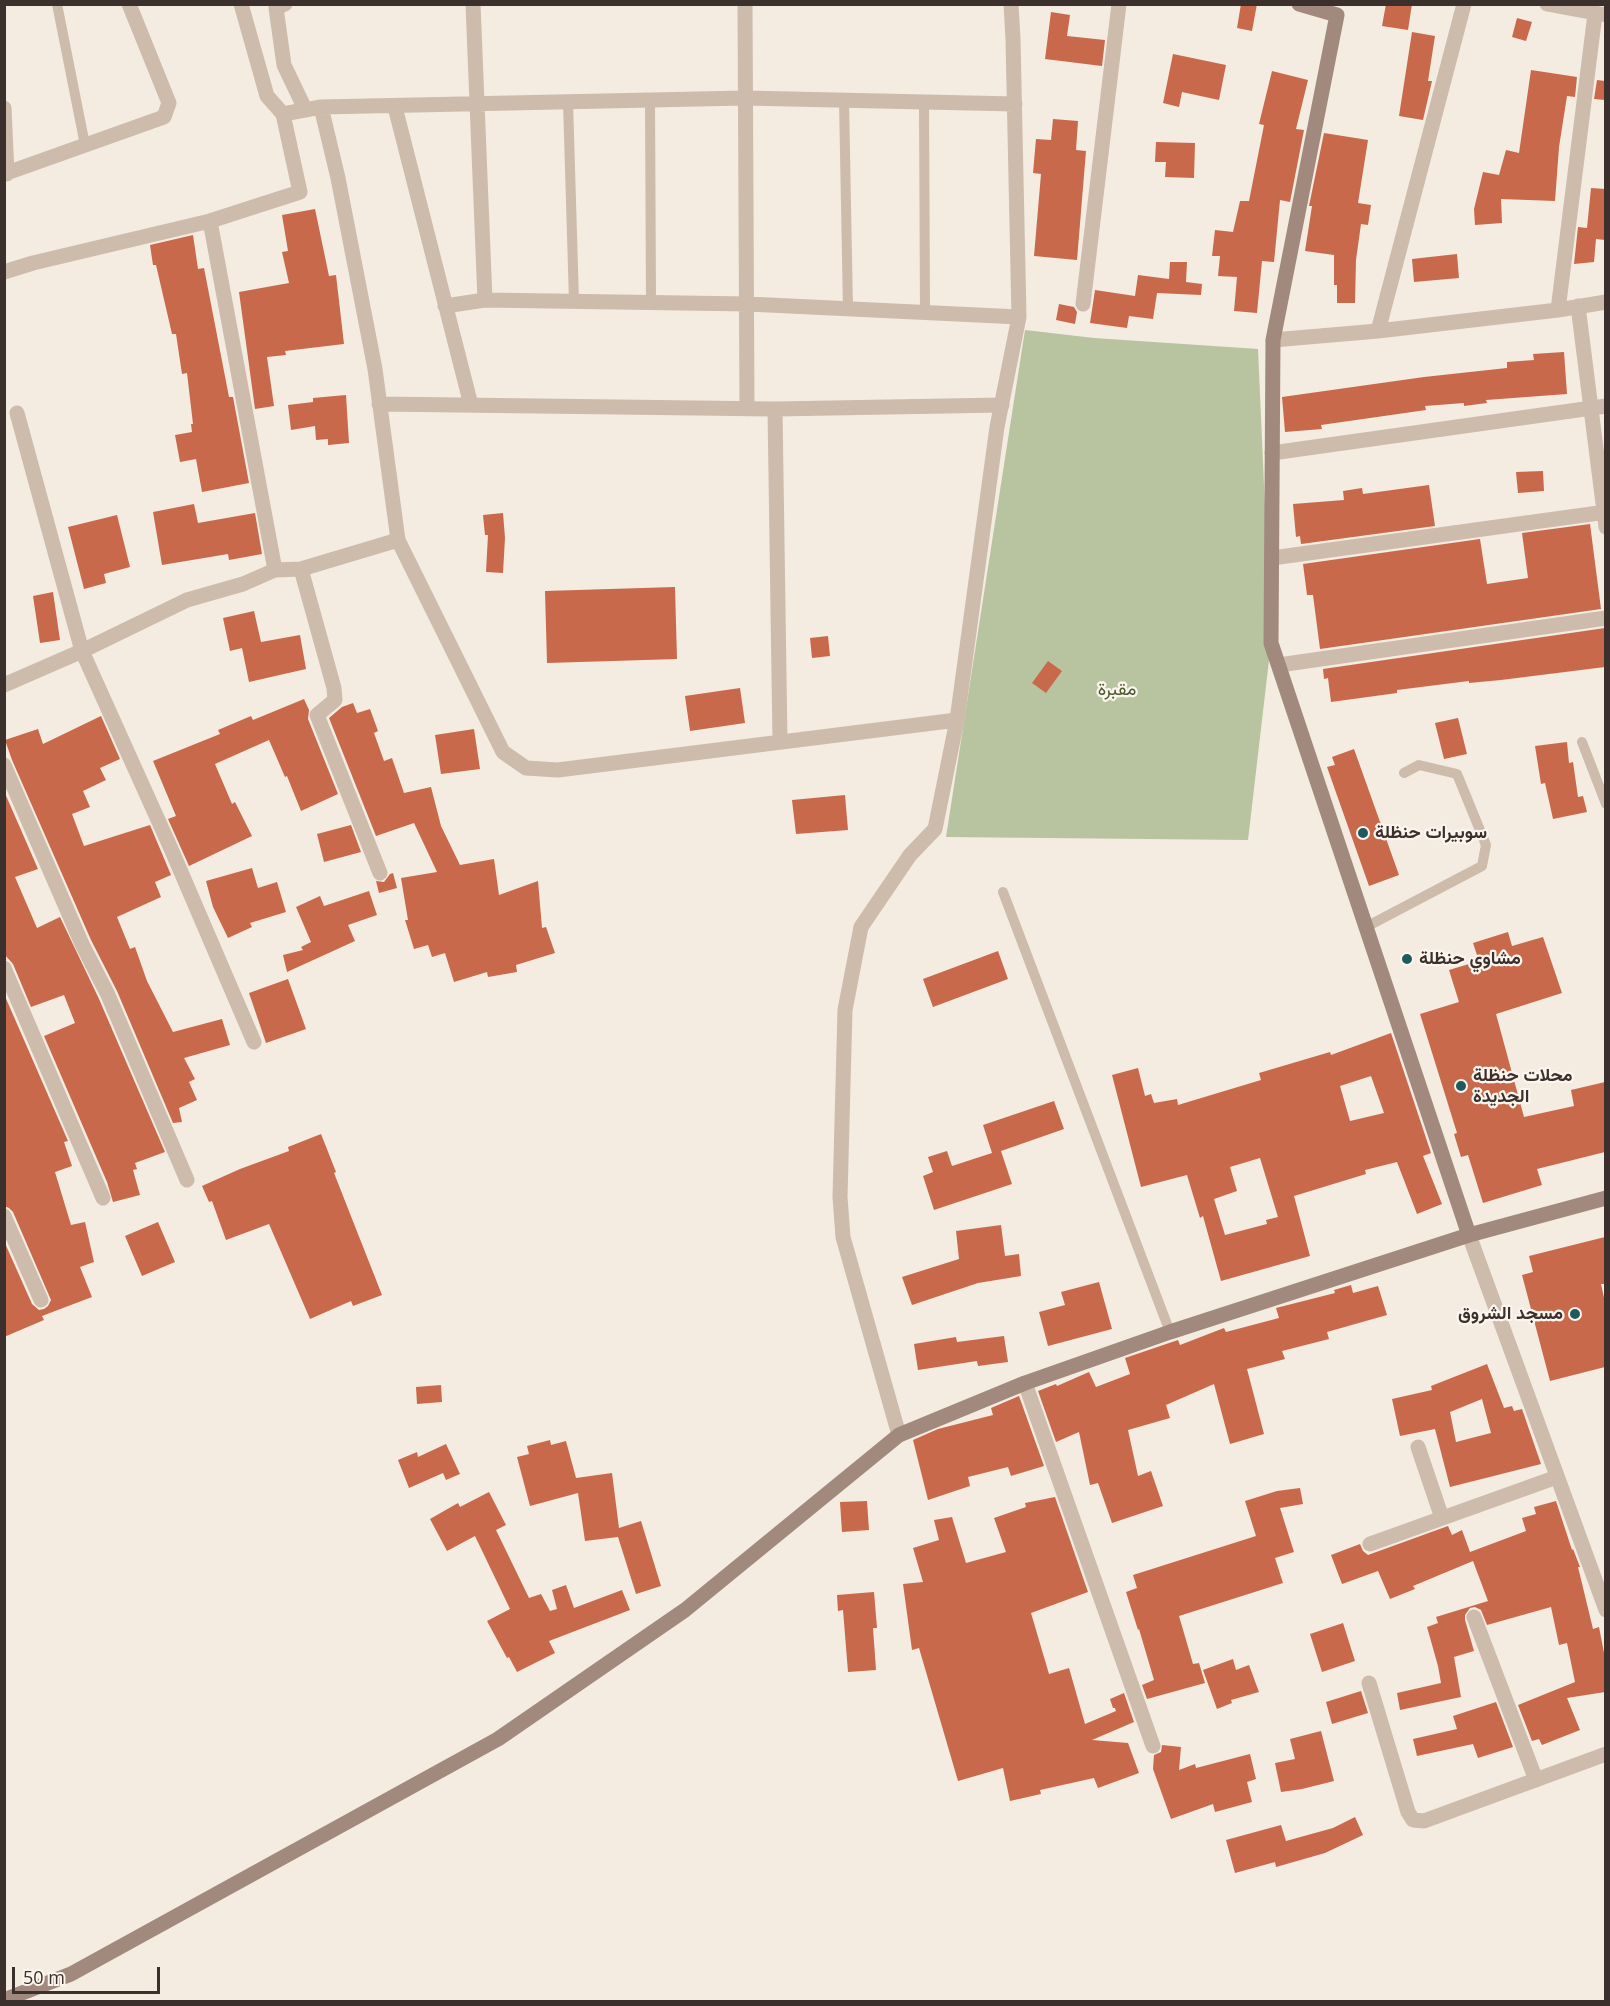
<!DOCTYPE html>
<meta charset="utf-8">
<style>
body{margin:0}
#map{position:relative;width:1610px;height:2006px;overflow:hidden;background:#f4ebe1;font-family:"Open Sans",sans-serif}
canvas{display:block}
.frame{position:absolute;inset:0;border:6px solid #3b302b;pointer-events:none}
.scale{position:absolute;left:12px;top:1967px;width:148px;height:27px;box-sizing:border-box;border:3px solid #3b302b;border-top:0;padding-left:8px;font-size:18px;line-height:21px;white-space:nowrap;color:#3b302b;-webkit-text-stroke:4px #fbf5ee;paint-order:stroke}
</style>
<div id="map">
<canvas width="1610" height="2006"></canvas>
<div class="frame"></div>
<div class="scale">50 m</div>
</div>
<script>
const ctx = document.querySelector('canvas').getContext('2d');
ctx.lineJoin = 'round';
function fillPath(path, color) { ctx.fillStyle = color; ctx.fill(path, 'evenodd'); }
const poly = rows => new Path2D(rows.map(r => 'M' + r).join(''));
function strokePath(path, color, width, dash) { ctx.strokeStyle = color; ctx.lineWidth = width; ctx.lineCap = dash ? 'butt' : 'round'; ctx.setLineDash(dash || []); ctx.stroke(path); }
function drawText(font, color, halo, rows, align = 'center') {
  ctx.font = font + ' "Open Sans",Vazirmatn,sans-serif'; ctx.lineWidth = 4.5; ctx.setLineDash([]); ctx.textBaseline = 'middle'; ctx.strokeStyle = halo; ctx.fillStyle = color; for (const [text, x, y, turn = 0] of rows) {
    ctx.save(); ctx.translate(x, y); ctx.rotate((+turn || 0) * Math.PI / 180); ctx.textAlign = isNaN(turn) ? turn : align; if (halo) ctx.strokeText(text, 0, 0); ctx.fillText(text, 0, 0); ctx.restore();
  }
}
const green = poly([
 [1025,330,1094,338,1258,349,1271,643,1248,840,946,837]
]);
const building = poly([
 [1241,4,1257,4,1252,31,1237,28],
 [1386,4,1412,4,1408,30,1382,26],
 [1051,12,1070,15,1067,36,1105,40,1102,66,1045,59],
 [1517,18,1532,22,1526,41,1512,37],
 [1412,32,1435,36,1428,81,1432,81,1423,120,1399,116],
 [1173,54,1226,65,1219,100,1182,92,1179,107,1163,103],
 [1531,70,1577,77,1575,97,1567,96,1559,147,1555,201,1501,199,1502,223,1475,225,1474,209,1483,172,1499,175,1506,150,1519,153],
 [1272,71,1308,80,1296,129,1304,130,1290,202,1280,200,1274,262,1262,261,1257,313,1234,311,1237,277,1218,276,1220,256,1212,256,1215,230,1233,232,1240,201,1249,201,1264,125,1259,124],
 [1597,80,1605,81,1605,100,1594,99],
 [1053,119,1078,121,1076,150,1086,151,1077,260,1034,256,1041,174,1033,173,1036,139,1051,140],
 [1324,133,1368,140,1358,203,1371,205,1368,225,1361,224,1356,260,1355,303,1337,303,1337,285,1334,285,1334,255,1305,251,1312,206,1309,206],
 [1156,142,1195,143,1194,178,1165,177,1166,162,1155,162],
 [1591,188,1605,189,1605,240,1596,239,1594,262,1574,264,1578,227,1587,228],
 [315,209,329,276,336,275,344,344,285,351,286,355,267,357,274,406,255,409,239,292,289,283,282,252,288,251,282,215],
 [193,235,198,269,204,268,229,397,233,397,249,483,202,492,196,459,180,462,175,435,192,432,191,424,193,424,187,373,182,374,176,334,172,334,156,265,153,265,150,245],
 [1457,254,1459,278,1414,282,1412,259],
 [1170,262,1187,262,1186,282,1202,284,1201,295,1157,293,1153,319,1129,316,1127,328,1090,323,1095,290,1135,296,1138,275,1169,279],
 [1059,304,1074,307,1077,312,1075,324,1056,320],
 [1564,352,1567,394,1486,400,1487,403,1464,406,1464,403,1425,406,1426,410,1321,425,1322,429,1285,432,1282,397,1424,377,1507,368,1507,362,1534,360,1533,354],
 [346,395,349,443,328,445,328,439,316,440,315,426,291,430,288,405,313,402,313,398],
 [1543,471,1544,491,1518,493,1516,472],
 [1429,485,1435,526,1301,544,1300,536,1296,537,1293,504,1344,500,1343,491,1362,488,1363,494],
 [194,504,198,523,255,513,262,554,229,560,228,554,162,565,153,512],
 [503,513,505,538,503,573,486,572,488,535,485,535,483,515],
 [117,515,130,567,104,574,106,583,84,589,68,527],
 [1590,524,1601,609,1320,649,1313,595,1307,595,1303,564,1480,539,1487,584,1528,578,1522,533],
 [675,587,677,659,547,663,545,591],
 [53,592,60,640,40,643,33,596],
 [254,611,261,642,300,635,306,669,249,682,242,648,230,651,223,618],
 [1605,628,1605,667,1501,680,1469,683,1469,681,1397,690,1397,693,1331,702,1328,678,1324,679,1323,669],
 [828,636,830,656,812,658,810,638],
 [1048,661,1062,671,1046,693,1032,683],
 [740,688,745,723,690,731,685,696],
 [304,699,309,710,308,719,338,794,301,811,287,776,285,777,269,740,215,764,232,804,235,802,252,836,189,866,168,819,176,816,153,761,220,734,218,730,251,716,253,720],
 [353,703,357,713,370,709,378,731,374,733,384,761,392,758,404,793,431,787,441,826,460,865,494,859,499,895,538,881,542,928,546,927,555,953,516,965,517,972,488,977,487,972,454,982,445,953,432,957,428,945,414,949,405,920,408,920,401,878,437,872,414,823,376,836,329,718,342,707],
 [101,716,120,759,100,768,106,780,83,791,90,807,72,814,84,846,150,825,171,875,155,882,161,897,117,917,130,949,135,947,147,981,173,1032,222,1019,230,1045,184,1058,195,1079,189,1082,197,1100,179,1108,182,1122,173,1123,117,991,91,940,12,760,5,740,38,729,43,744],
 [1458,718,1467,754,1444,759,1435,723],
 [474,729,480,769,441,774,435,735],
 [1567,742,1569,763,1573,762,1578,797,1583,796,1587,812,1553,819,1545,783,1541,784,1535,746],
 [1354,749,1399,875,1369,886,1327,767,1335,765,1332,757],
 [4,791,38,869,15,877,37,928,60,917,99,999,165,1152,135,1163,137,1169,133,1170,140,1195,113,1202,107,1182,44,1036,75,1023,64,995,31,1007,13,964,4,954],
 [845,795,848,830,796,834,792,800],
 [351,825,361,852,324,862,317,834],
 [252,868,258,888,277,882,286,912,250,923,252,927,228,938,213,907,206,881],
 [393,873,397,888,379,893,376,881,384,882,390,874],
 [369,891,377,915,348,925,355,941,287,972,283,955,303,950,301,947,311,942,296,907,320,896,324,906],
 [1508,932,1512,946,1543,937,1562,993,1496,1014,1524,1117,1574,1106,1571,1090,1605,1082,1605,1152,1537,1169,1542,1185,1483,1203,1468,1155,1461,1157,1454,1134,1457,1133,1420,1014,1459,1002,1449,970,1479,961,1473,943],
 [998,951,1008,979,933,1007,923,979],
 [288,979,306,1029,266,1043,249,993],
 [4,994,68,1141,64,1142,72,1166,55,1172,71,1225,85,1222,94,1262,80,1267,92,1297,42,1316,44,1320,4,1337,4,1241,32,1304,39,1310,44,1309,48,1306,51,1300,13,1212,9,1208,4,1206],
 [1391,1033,1431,1153,1423,1156,1442,1204,1417,1214,1397,1162,1365,1170,1366,1174,1294,1196,1310,1256,1221,1281,1203,1216,1200,1218,1187,1175,1141,1187,1112,1075,1138,1068,1145,1096,1151,1094,1154,1103,1177,1099,1178,1105,1261,1080,1259,1073,1330,1052,1331,1055],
 [1371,1076,1384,1113,1350,1121,1340,1086],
 [1260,1158,1278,1217,1266,1220,1267,1224,1225,1235,1214,1199,1237,1191,1230,1167],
 [1054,1101,1064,1129,1001,1151,1012,1184,934,1210,923,1176,933,1172,928,1157,947,1151,952,1166,992,1153,983,1125],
 [321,1134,336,1172,334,1173,382,1295,353,1306,351,1301,310,1319,269,1224,226,1240,212,1201,209,1202,202,1186,240,1169,289,1151,288,1147],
 [158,1222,175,1262,142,1276,125,1236],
 [1001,1225,1005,1256,1019,1254,1021,1276,978,1283,912,1305,902,1277,959,1259,956,1231],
 [1605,1237,1605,1284,1601,1284,1605,1302,1605,1367,1550,1381,1522,1275,1533,1272,1529,1256],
 [1099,1282,1112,1329,1048,1346,1039,1312,1065,1305,1061,1292],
 [1351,1285,1353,1293,1378,1286,1387,1315,1327,1332,1329,1339,1282,1351,1285,1359,1247,1369,1264,1434,1230,1444,1214,1384,1166,1405,1170,1418,1128,1430,1138,1476,1151,1471,1163,1506,1112,1523,1098,1483,1090,1485,1079,1432,1056,1442,1038,1391,1056,1384,1057,1386,1089,1372,1096,1387,1130,1374,1125,1358,1178,1340,1180,1345,1224,1328,1226,1332,1279,1318,1276,1308,1335,1293,1334,1290],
 [1004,1336,1008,1362,978,1366,977,1361,918,1370,914,1344,956,1337,957,1342],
 [1487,1364,1504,1408,1512,1406,1514,1411,1522,1409,1541,1464,1450,1487,1435,1429,1400,1436,1392,1399,1432,1390,1431,1386],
 [1482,1399,1491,1433,1456,1442,1450,1412],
 [441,1385,442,1402,417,1404,416,1387],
 [1019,1396,1044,1466,1011,1476,1008,1467,968,1477,970,1486,928,1500,913,1440,938,1429,993,1415,991,1408],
 [550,1440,551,1445,566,1441,576,1478,612,1473,619,1528,641,1521,661,1586,636,1594,618,1537,585,1541,578,1493,530,1506,517,1457,529,1454,527,1446],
 [446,1444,460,1474,446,1480,443,1473,409,1488,398,1460,417,1452,418,1457],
 [1300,1488,1303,1504,1280,1508,1294,1552,1275,1558,1283,1583,1179,1616,1193,1664,1199,1663,1205,1683,1147,1699,1142,1685,1154,1680,1139,1629,1138,1630,1126,1592,1137,1588,1133,1575,1256,1536,1245,1501,1277,1491],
 [489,1492,506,1525,496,1530,529,1598,541,1594,550,1611,557,1609,552,1590,566,1585,574,1608,622,1590,630,1610,549,1641,555,1653,517,1672,509,1657,507,1658,487,1621,510,1609,475,1536,447,1551,430,1519,458,1503,460,1507],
 [1055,1497,1088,1592,1031,1613,1049,1674,1069,1668,1085,1724,1116,1711,1115,1708,1113,1708,1110,1699,1124,1693,1134,1722,1092,1740,1128,1743,1139,1773,1098,1788,1094,1778,1040,1790,1041,1794,1010,1801,1003,1768,958,1781,919,1648,912,1650,903,1584,923,1582,913,1548,939,1540,934,1520,952,1517,966,1563,1006,1552,994,1518,1026,1507,1025,1503],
 [867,1501,869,1530,842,1532,840,1502],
 [1556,1501,1572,1550,1573,1549,1580,1567,1578,1567,1593,1629,1599,1627,1605,1658,1605,1692,1567,1698,1580,1730,1542,1745,1539,1739,1532,1741,1518,1705,1575,1682,1567,1643,1559,1645,1551,1607,1487,1625,1481,1610,1475,1607,1470,1608,1465,1615,1465,1620,1474,1651,1454,1657,1461,1697,1400,1710,1397,1693,1441,1683,1438,1666,1427,1627,1438,1623,1436,1617,1488,1601,1473,1561,1413,1586,1415,1589,1390,1599,1378,1571,1342,1584,1331,1555,1360,1544,1363,1551,1368,1555,1448,1526,1452,1535,1462,1530,1470,1552,1526,1531,1522,1518,1536,1514,1534,1507],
 [874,1592,877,1628,873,1628,876,1670,848,1672,843,1610,838,1611,837,1595],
 [1343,1623,1355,1661,1322,1672,1310,1634],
 [1233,1659,1236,1670,1249,1665,1259,1692,1231,1700,1232,1703,1217,1709,1203,1670],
 [1361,1691,1368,1713,1332,1724,1326,1702],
 [1496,1702,1513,1747,1478,1758,1473,1744,1417,1756,1413,1739,1457,1729,1453,1716],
 [1321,1731,1334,1781,1302,1789,1281,1792,1275,1763,1295,1759,1290,1739],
 [1162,1745,1181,1747,1179,1770,1195,1764,1196,1768,1250,1754,1256,1779,1247,1782,1252,1802,1215,1812,1213,1804,1171,1819,1153,1769,1154,1755,1161,1752],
 [1355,1817,1363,1835,1325,1853,1276,1867,1275,1862,1235,1873,1226,1840,1281,1825,1286,1841,1333,1828]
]);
const lane = poly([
 [57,4,85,145],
 [650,100,651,303],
 [844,100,848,309],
 [568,102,574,301],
 [924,102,925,313],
 [1582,742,1606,804],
 [1003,892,1170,1332],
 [1366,927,1482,866,1486,845,1457,774,1419,765,1404,773]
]);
const street = poly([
 [285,4,276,8,284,65,305,109],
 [473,4,485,300],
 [745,4,747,409],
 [1547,4,1606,15],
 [321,107,338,178,375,369,398,540,503,752,526,768,558,770,957,720,997,427,1019,317,1013,39,1011,4],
 [395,107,471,405],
 [4,108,7,174],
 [283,114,321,107,745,98,1015,104],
 [4,174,164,117,169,103,129,4],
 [210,221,275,570],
 [4,272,33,263,210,221,300,192,283,114,267,96,241,4],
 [1083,304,1119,4],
 [445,306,485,300,748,304,1019,317],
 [1578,306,1606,527],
 [1558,310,1595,14],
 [1378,331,1464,4],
 [1273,340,1378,331,1558,310,1606,302],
 [379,404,775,409,1002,405],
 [775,409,780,742],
 [17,413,82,651,172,851,254,1042],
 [1272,453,1606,406],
 [1272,558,1606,512],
 [301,569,334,688,335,700,317,715,380,873],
 [1279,665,1606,618],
 [4,685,82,651,187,600,243,584,275,570,301,569,398,540],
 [4,765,82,944,108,995,187,1180],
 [4,968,103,1198],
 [4,1216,41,1300],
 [1469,1235,1606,1610],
 [1025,1383,1153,1746],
 [899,1435,843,1237,840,1197,845,1010,861,927,910,855,935,829,957,720],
 [1418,1447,1442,1518],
 [1370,1544,1557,1477],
 [1474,1617,1536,1780],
 [1369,1683,1408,1812,1413,1820,1424,1821,1606,1754]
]);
const secondary = poly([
 [1299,4,1337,15,1273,340,1271,643,1469,1235],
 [4,2000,71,1974,498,1739,685,1610,899,1435,1025,1383,1170,1332,1469,1235,1606,1198]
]);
const markers = [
 [1363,833,6,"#1f5a5e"],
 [1407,959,6,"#1f5a5e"],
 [1461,1086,6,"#1f5a5e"],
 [1575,1314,6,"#1f5a5e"]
];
const parkNames = [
 ["مقبرة",1117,690]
];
const poiNames = [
 ["سوبيرات حنظلة",1375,833],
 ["مشاوي حنظلة",1419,959],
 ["محلات حنظلة",1473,1076],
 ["الجديدة",1473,1097],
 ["مسجد الشروق",1563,1314,"right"]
];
fillPath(green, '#b8c4a0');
fillPath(building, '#c8694b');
strokePath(lane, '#cdbbac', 10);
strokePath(street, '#cdbbac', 15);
strokePath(secondary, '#a18a7d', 15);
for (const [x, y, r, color] of markers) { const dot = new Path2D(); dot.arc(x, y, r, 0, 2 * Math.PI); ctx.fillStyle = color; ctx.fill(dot); strokePath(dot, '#fbf5ee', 2); }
drawText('18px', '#4a5a2e', '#fbf5ee', parkNames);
drawText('bold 18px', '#3b302b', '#fbf5ee', poiNames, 'left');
</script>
